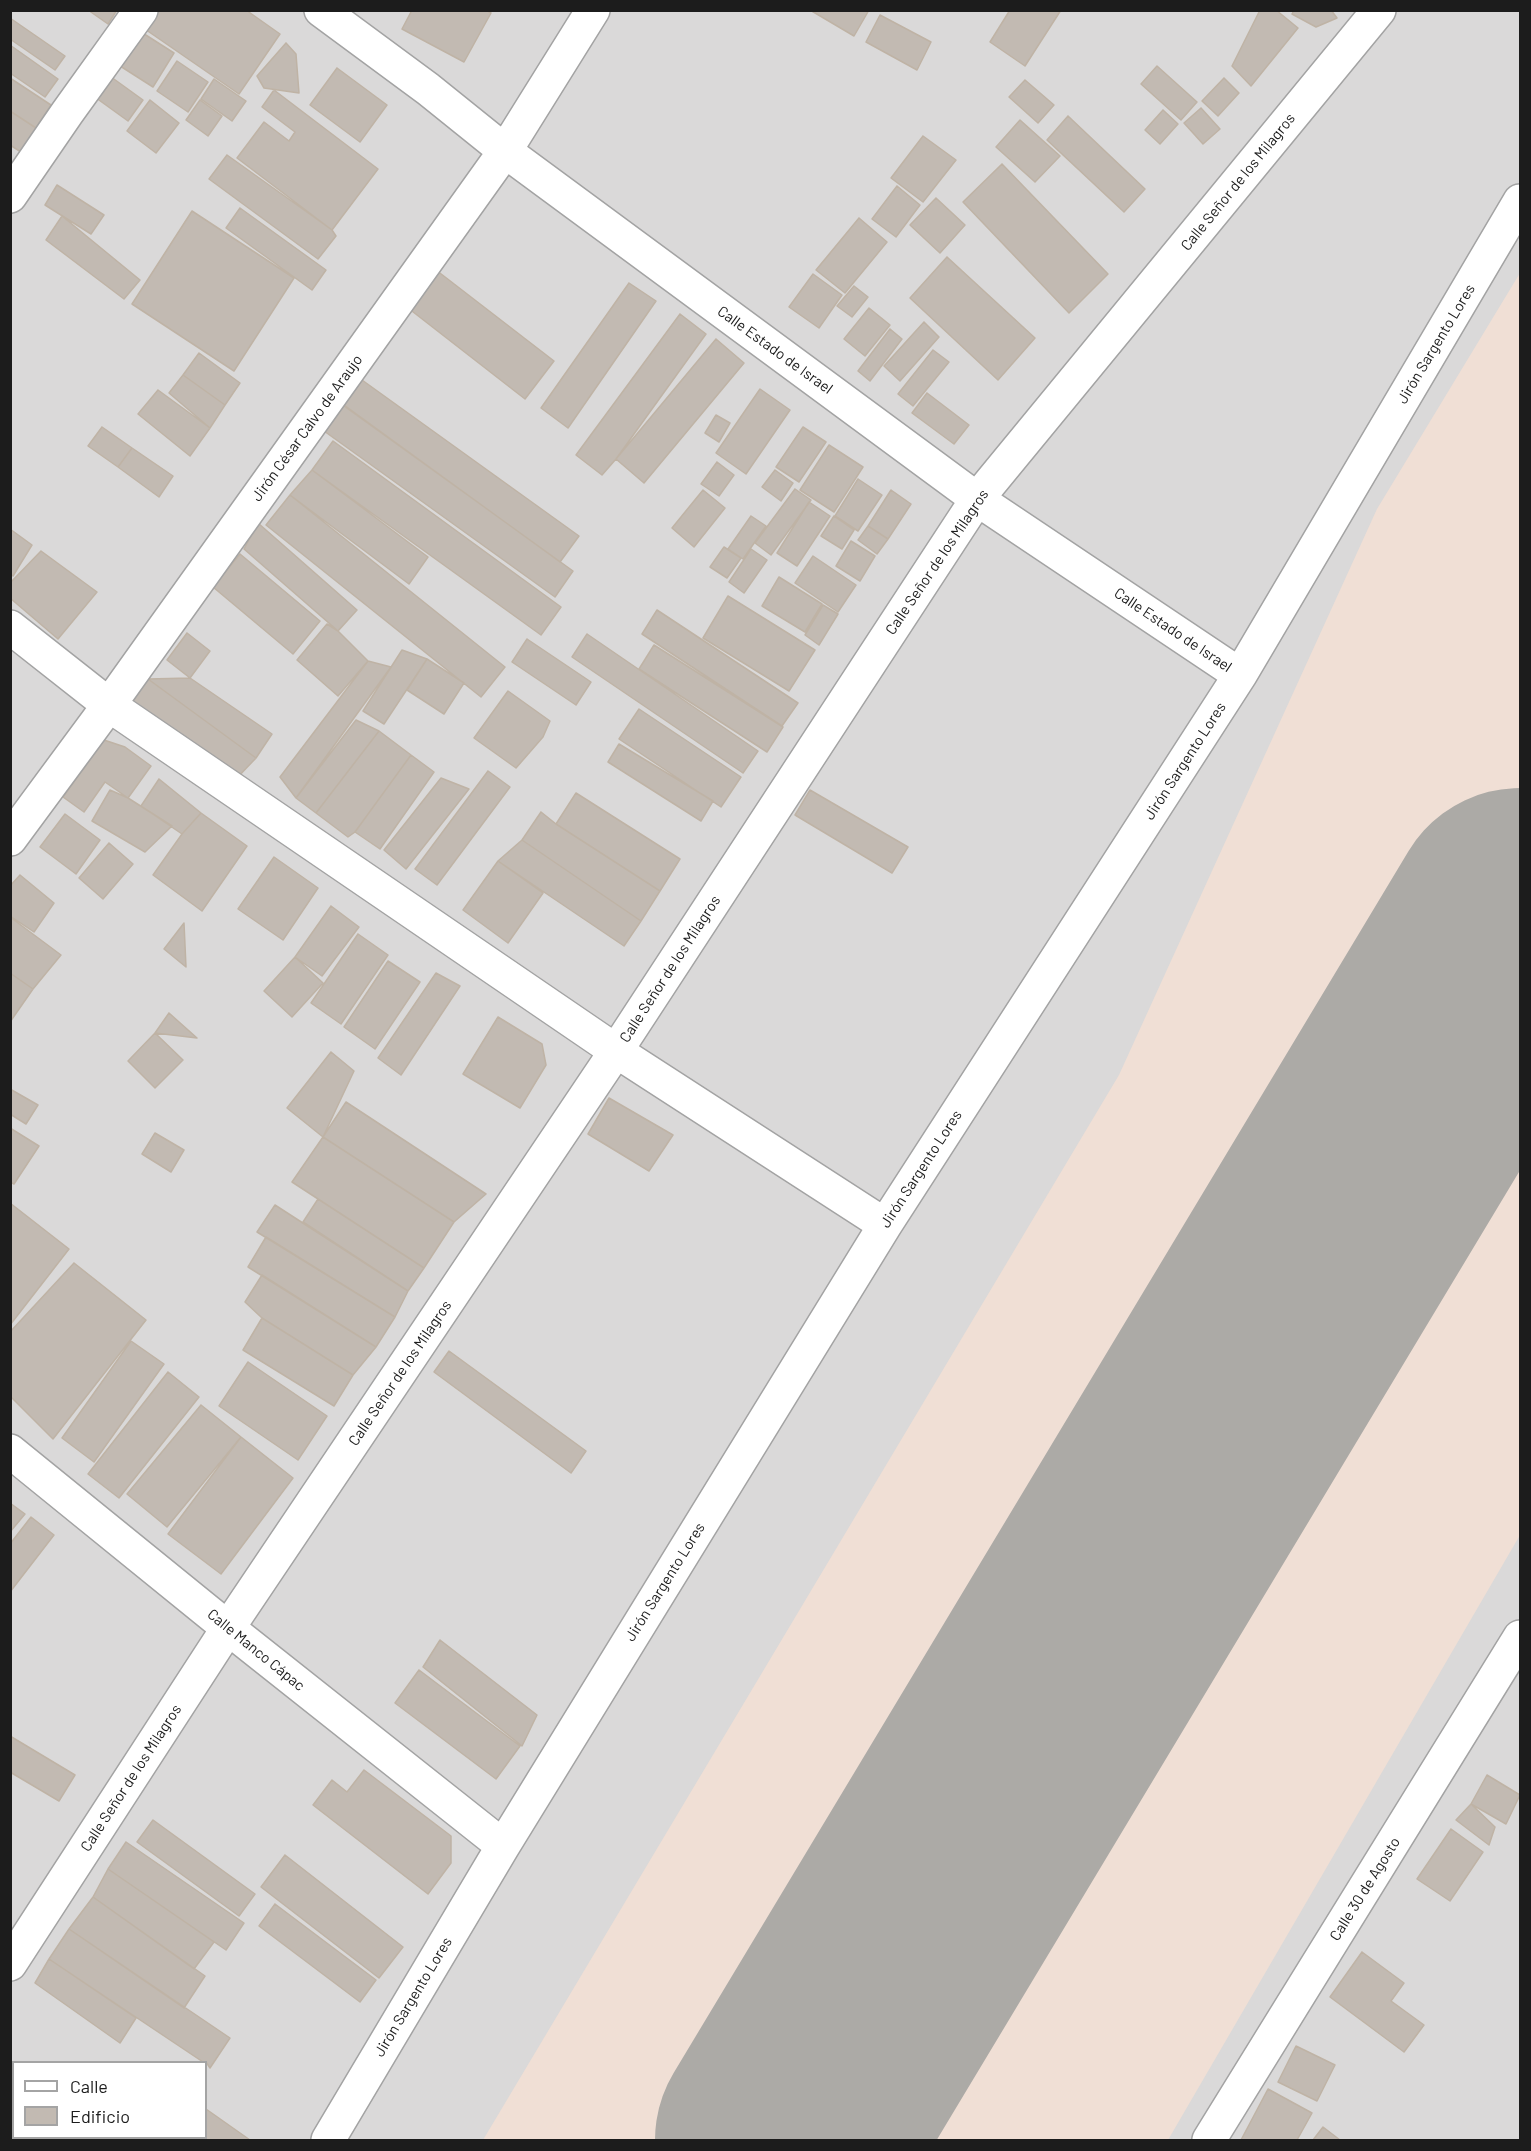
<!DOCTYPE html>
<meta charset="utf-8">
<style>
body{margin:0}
#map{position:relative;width:1531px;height:2151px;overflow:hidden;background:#eeebe2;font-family:Barlow,sans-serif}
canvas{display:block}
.frame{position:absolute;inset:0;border:12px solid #1c1c1c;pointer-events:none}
.legend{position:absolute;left:12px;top:2061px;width:195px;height:78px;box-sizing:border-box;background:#fff;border:2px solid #a4a4a4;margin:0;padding:8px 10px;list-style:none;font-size:18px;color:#1c1c1c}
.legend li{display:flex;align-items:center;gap:12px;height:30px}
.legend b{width:30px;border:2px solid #a4a4a4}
</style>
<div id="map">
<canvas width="1531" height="2151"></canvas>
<div class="frame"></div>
<ul class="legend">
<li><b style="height:8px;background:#fff"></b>Calle</li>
<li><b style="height:16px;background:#c2bab2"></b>Edificio</li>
</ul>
</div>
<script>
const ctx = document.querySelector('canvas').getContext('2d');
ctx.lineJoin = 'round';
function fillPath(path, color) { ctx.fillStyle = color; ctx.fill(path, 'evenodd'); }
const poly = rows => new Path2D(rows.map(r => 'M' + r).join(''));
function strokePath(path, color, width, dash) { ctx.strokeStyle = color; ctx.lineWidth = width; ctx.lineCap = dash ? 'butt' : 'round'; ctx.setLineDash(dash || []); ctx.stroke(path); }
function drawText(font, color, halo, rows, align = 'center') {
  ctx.font = font + ' Barlow,sans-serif'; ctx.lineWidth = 4.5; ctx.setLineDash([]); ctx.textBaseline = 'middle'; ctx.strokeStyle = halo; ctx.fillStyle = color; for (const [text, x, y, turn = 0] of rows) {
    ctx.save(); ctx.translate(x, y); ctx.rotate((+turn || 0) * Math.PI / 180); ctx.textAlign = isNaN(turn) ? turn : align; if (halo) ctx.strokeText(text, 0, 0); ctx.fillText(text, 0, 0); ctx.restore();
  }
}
const residential = poly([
 [11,11,1520,11,1520,2140,11,2140],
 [14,2062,206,2062,206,2138,14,2138]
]);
const military = poly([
 [1520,273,1520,1535,1168,2140,483,2140,1119,1075,1377,509]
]);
const runway = poly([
 [785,2140,1520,918]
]);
const building = poly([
 [88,10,117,10,108,24,88,10],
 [149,10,246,10,280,34,239,94,139,25,149,10],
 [412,10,486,10,491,13,464,62,402,29,412,10],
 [810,10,869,10,854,36,810,10],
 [1010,10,1061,10,1025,66,990,42,1010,10],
 [1260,10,1276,10,1298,28,1251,86,1232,66,1260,10],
 [1294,10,1331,10,1337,18,1316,27,1292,14,1294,10],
 [880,15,931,42,917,70,866,42,880,15],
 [10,18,65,56,55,70,10,39,10,18],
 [138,30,174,53,153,87,117,64,138,30],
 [286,43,296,54,299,93,264,88,257,76,286,43],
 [10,45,58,79,45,97,10,73,10,45],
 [177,61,208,82,188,112,157,91,177,61],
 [1157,66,1197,102,1181,120,1141,84,1157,66],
 [337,68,387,105,360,142,310,105,337,68],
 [107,74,143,100,128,121,92,95,107,74],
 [10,78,51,105,36,128,10,111,10,78],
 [1224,78,1239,93,1218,116,1202,101,1224,78],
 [214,79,246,101,232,121,201,99,214,79],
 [1025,80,1054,105,1038,123,1009,97,1025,80],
 [274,90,378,169,332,230,237,158,264,122,289,141,295,132,262,107,274,90],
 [150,100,179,123,156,153,127,131,150,100],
 [200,100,222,116,208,136,186,120,200,100],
 [1201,108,1220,129,1203,144,1184,123,1201,108],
 [1163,110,1178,124,1160,144,1145,130,1163,110],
 [10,111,36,128,21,152,10,145,10,111],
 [1068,116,1145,189,1124,212,1047,140,1068,116],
 [1020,120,1060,156,1035,182,996,147,1020,120],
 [923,136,956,160,923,202,891,178,923,136],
 [227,155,332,230,336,236,318,259,209,179,227,155],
 [1002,164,1108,274,1069,313,963,202,1002,164],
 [57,185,104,215,91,234,45,205,57,185],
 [897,186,920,205,896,237,872,219,897,186],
 [936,198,965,225,940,253,910,225,936,198],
 [240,208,326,270,312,290,226,228,240,208],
 [192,211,294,278,234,371,132,304,192,211],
 [62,216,140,280,124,299,46,240,62,216],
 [859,218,887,242,845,293,816,270,859,218],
 [947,257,1035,338,998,380,910,298,947,257],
 [436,270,554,361,525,399,408,308,436,270],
 [813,274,842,295,819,328,789,307,813,274],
 [629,283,656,301,568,428,541,408,629,283],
 [854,286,868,297,852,317,837,306,854,286],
 [869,308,890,325,865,356,844,339,869,308],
 [680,314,706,334,616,459,602,475,576,455,680,314],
 [924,322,939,337,900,381,884,366,924,322],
 [890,329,902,339,870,381,858,371,890,329],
 [716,339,744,363,644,483,616,459,716,339],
 [933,350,949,362,913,406,898,394,933,350],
 [199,353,240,383,225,405,183,375,199,353],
 [183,375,225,405,210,428,169,393,183,375],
 [362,380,579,536,560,562,344,405,362,380],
 [760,389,790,410,746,474,716,453,760,389],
 [158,390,210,428,190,456,138,414,158,390],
 [927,393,969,425,954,444,912,413,927,393],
 [337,401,573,571,555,597,324,431,337,401],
 [716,415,730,423,719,442,705,433,716,415],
 [102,427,132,448,118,467,88,446,102,427],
 [803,427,826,442,799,482,776,467,803,427],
 [333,441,561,607,541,635,312,470,333,441],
 [829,445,863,467,834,512,800,490,829,445],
 [132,448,173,476,159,497,118,467,132,448],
 [717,462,734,475,719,496,701,484,717,462],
 [312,470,428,557,409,584,290,495,312,470],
 [775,470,793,483,781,501,762,487,775,470],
 [858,479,882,495,858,531,835,516,858,479],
 [795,489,811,500,771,555,755,543,795,489],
 [703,490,725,508,694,547,672,528,703,490],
 [891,490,911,504,888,539,868,526,891,490],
 [290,495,505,667,481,697,266,525,290,495],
 [809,502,830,516,797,566,777,553,809,502],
 [751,516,766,526,743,559,728,549,751,516],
 [834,516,854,530,842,549,821,536,834,516],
 [258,523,357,610,338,631,244,549,258,523],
 [868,526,888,539,877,554,858,540,868,526],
 [10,529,32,545,13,576,10,574,10,529],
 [851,541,875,556,860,581,836,566,851,541],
 [724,547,741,558,727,578,710,567,724,547],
 [751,549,767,560,744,593,729,582,751,549],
 [41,551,97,592,58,639,10,598,10,583,41,551],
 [240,554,320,621,293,654,213,587,240,554],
 [813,556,856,585,838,612,795,583,813,556],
 [779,577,822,604,805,632,762,606,779,577],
 [728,596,815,650,789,691,703,638,728,596],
 [823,605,838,614,819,645,805,635,823,605],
 [657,610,798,703,782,726,642,634,657,610],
 [327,624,338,631,368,661,338,696,297,660,327,624],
 [187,633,210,651,190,678,167,660,187,633],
 [587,634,758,751,743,773,572,657,587,634],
 [527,639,591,682,576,705,512,662,527,639],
 [654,645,783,727,767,752,639,669,654,645],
 [402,650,427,659,384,724,363,711,402,650],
 [427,659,464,683,444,714,407,690,427,659],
 [368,661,391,667,296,798,280,777,368,661],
 [190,678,272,734,256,758,148,679,190,678],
 [148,679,256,758,234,781,123,707,148,679],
 [508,691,550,721,543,737,516,768,474,738,508,691],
 [639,709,741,777,721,807,619,739,639,709],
 [356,720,379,731,316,813,296,798,356,720],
 [379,731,411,755,355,832,348,837,316,813,379,731],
 [104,740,125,747,151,766,128,798,105,782,84,812,63,797,104,740],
 [619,744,713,801,701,821,608,762,619,744],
 [411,755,434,772,380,849,355,832,411,755],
 [488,771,510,787,437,885,415,869,488,771],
 [441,778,469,789,406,869,384,850,441,778],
 [159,779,201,813,182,834,141,806,159,779],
 [110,790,128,798,172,826,145,852,92,821,110,790],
 [810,790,908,847,892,873,795,815,810,790],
 [576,793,680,859,660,891,556,824,576,793],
 [541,812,556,824,660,891,641,921,522,840,541,812],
 [201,813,247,846,202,911,153,875,182,834,201,813],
 [65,814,100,840,76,874,40,847,65,814],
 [522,840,641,921,624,946,498,861,522,840],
 [109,843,133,864,103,899,79,878,109,843],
 [274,857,318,888,283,940,238,909,274,857],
 [498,861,543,893,508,943,463,910,498,861],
 [20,875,54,903,34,932,10,916,10,886,20,875],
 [331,906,359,927,322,976,295,957,331,906],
 [10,917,61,955,33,989,10,973,10,917],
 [184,923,186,967,164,949,184,923],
 [358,934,388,955,341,1024,311,1003,358,934],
 [295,957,323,983,292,1017,264,991,295,957],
 [388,961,420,982,375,1049,344,1027,388,961],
 [10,973,33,989,10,1022,10,973],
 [436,973,460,986,401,1075,378,1058,436,973],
 [169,1013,197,1038,155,1033,169,1013],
 [498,1017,542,1044,546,1065,520,1108,463,1074,498,1017],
 [155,1033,183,1060,155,1088,128,1061,155,1033],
 [331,1052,354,1071,323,1137,287,1108,331,1052],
 [10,1089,38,1105,26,1124,10,1114,10,1089],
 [609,1098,673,1135,649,1171,588,1134,609,1098],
 [346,1102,486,1194,454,1222,323,1137,346,1102],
 [10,1128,39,1146,14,1184,10,1182,10,1128],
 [155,1133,184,1150,171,1172,142,1154,155,1133],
 [323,1137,454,1222,424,1268,292,1182,323,1137],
 [318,1199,424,1268,408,1291,303,1222,318,1199],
 [10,1203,69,1249,10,1325,10,1203],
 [275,1205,408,1291,395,1317,257,1232,275,1205],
 [266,1237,395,1317,376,1347,248,1267,266,1237],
 [74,1263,146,1320,53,1439,10,1396,10,1332,74,1263],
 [262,1275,376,1347,353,1375,262,1318,245,1302,262,1275],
 [262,1318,353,1375,334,1406,243,1350,262,1318],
 [131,1341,164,1364,94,1462,62,1438,131,1341],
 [449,1351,586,1451,571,1473,434,1372,449,1351],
 [248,1362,327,1416,298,1460,219,1406,248,1362],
 [168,1372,199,1397,119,1498,88,1474,168,1372],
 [201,1405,241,1437,167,1527,127,1494,201,1405],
 [241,1437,293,1478,221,1574,168,1534,241,1437],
 [10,1503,25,1514,10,1532,10,1503],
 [31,1517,54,1535,10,1592,10,1544,31,1517],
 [440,1640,537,1715,522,1746,423,1667,440,1640],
 [419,1670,520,1746,496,1779,395,1703,419,1670],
 [10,1736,75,1775,59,1801,10,1772,10,1736],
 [364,1770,451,1836,451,1863,428,1894,313,1805,332,1780,347,1792,364,1770],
 [1487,1775,1520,1795,1506,1824,1471,1804,1487,1775],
 [1471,1804,1495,1827,1489,1845,1456,1820,1471,1804],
 [153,1820,255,1894,239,1916,137,1842,153,1820],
 [1451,1829,1483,1852,1450,1901,1417,1879,1451,1829],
 [126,1842,244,1923,226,1950,108,1869,126,1842],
 [285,1855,403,1947,379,1978,261,1887,285,1855],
 [108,1869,214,1942,194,1969,93,1897,108,1869],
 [93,1897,205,1976,184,2008,69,1929,93,1897],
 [275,1904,376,1980,360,2002,259,1926,275,1904],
 [69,1929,230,2038,210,2068,206,2062,203,2062,49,1959,69,1929],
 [1362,1952,1404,1983,1391,2001,1424,2025,1404,2052,1330,1997,1362,1952],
 [49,1959,136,2018,120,2043,35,1983,49,1959],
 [1296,2046,1335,2065,1317,2101,1278,2082,1296,2046],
 [10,2084,14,2086,14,2118,10,2116,10,2084],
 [1268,2089,1312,2113,1297,2140,1241,2140,1268,2089],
 [206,2109,250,2140,191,2140,186,2138,206,2138,206,2109],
 [1323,2127,1340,2140,1313,2140,1323,2127],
 [44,2138,91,2138,93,2139,92,2140,48,2140,44,2138]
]);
const minor = poly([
 [321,10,428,89,505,151,977,499,1240,675],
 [10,196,67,113,141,10],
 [10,627,109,705,616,1051,885,1225],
 [10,839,109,705,505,151,593,10],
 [10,1451,228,1628,503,1846],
 [10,1964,228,1628,616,1051,977,499,1379,10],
 [328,2140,503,1846,885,1225,1240,675,1520,201],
 [1209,2140,1520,1637]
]);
const streetNames = [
 ["Calle Señor de los Milagros",1238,182,-51],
 ["Jirón Sargento Lores",1436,344,-59],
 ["Calle Estado de Israel",775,350,36],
 ["Jirón César Calvo de Araujo",307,428,-54],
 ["Calle Señor de los Milagros",937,562,-56],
 ["Calle Estado de Israel",1173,630,34],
 ["Jirón Sargento Lores",1185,761,-57],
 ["Calle Señor de los Milagros",670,969,-57],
 ["Jirón Sargento Lores",921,1169,-57],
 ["Calle Señor de los Milagros",400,1373,-56],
 ["Jirón Sargento Lores",665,1582,-58],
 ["Calle Manco Cápac",256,1650,39],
 ["Calle Señor de los Milagros",131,1778,-57],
 ["Calle 30 de Agosto",1365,1889,-58],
 ["Jirón Sargento Lores",413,1997,-59]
];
fillPath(residential, '#dad9d9');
fillPath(military, '#f0dfd5');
strokePath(runway, '#acaaa6', 260);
fillPath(building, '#c2bab2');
strokePath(building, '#bfb3a5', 1.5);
strokePath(minor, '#a3a3a3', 36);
strokePath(minor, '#fff', 33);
drawText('15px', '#1c1c1c', '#fff', streetNames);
</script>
